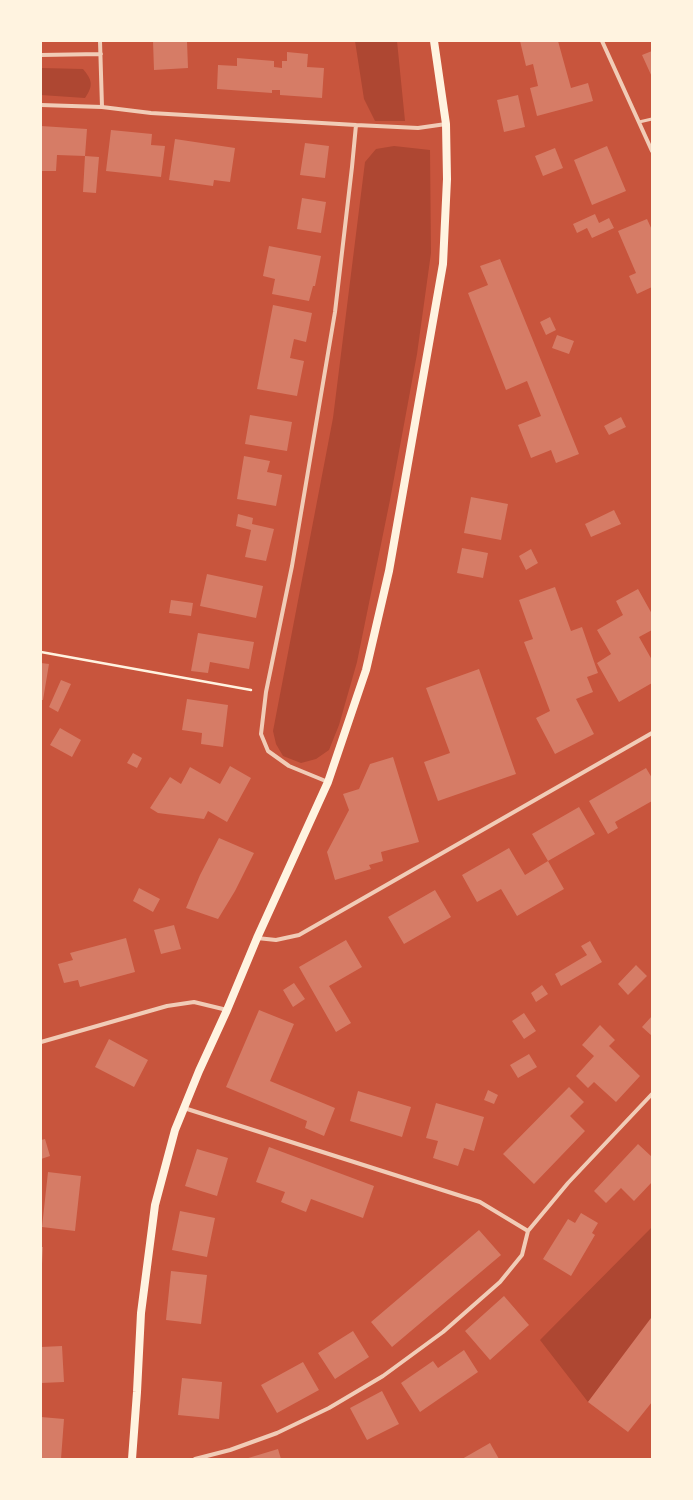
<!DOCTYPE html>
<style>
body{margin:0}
#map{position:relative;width:693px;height:1500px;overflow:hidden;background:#c8553d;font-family:"Nunito Sans",sans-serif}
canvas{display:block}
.frame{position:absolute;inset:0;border:42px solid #fff3e0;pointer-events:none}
</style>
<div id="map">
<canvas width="693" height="1500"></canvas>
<div class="frame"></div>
</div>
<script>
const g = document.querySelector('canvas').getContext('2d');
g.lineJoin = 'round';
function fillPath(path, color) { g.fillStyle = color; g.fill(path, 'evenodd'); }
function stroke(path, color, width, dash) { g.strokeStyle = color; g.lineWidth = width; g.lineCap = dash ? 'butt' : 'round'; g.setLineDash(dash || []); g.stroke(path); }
const green = new Path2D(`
 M355 41H397L405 121H375L364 99Z
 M41 68 83 69C92 80 94 85 85 98L41 95Z
 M394 146 430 150 431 253 417 354 390 500 357 662 339 725 329 750 316 759 301 763 283 756 276 744 273 731 333 418 365 162 376 149Z
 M652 1227V1318L588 1402 540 1340Z`);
const building = new Path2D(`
 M153 41H187L188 68 154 70Z
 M520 41H558L571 88 588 83 593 101 537 116 530 88 538 86 533 64 526 66Z
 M652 51V77L642 55Z
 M287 52 308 54 307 67 324 68 322 98 280 95V90H272V93L217 89 218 65 237 66V58L274 61V67L282 68V61H287Z
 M518 95 525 127 504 132 497 100Z
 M41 126 87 129 85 156 57 155 56 171H41Z
 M111 130 152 134 151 145 165 146 161 177 106 171Z
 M175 139 235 148 230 182 214 180 213 186 169 180Z
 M305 143 329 146 325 178 300 175Z
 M607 146 626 191 592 205 574 160Z
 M555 148 563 168 543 176 535 156Z
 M85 156 99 157 96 193 83 192Z
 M302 198 326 202 321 233 297 229Z
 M595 214 599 223 609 218 614 228 592 238 587 228 577 233 573 224Z
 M647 219 652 230V287L637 294 629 276 636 273 618 231Z
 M269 246 321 256 315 286H313L309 301 272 294 275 279 263 276Z
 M500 259 579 454 556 463 551 450 531 458 518 425 541 416 527 381 506 390 468 293 488 285 480 266Z
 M273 305 312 313 306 342 294 339 290 358 304 361 297 396 257 389Z
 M550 317 556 330 546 335 540 322Z
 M557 335 574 341 569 354 552 348Z
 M250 415 292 422 287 451 245 444Z
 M621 417 626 427 609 435 604 426Z
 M244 456 270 461 267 472 282 475 276 506 237 499Z
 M471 497 508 504 501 540 464 533Z
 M614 510 621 524 591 537 585 524Z
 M238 514 253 518 252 524 274 529 266 561 245 557 251 530 236 526Z
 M462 548 488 553 483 578 457 573Z
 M531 549 538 563 526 570 519 556Z
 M207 574 263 586 256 618 200 606Z
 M555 587 571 631 582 627 598 673 587 677 593 692 576 699 594 734 555 754 536 718 550 711 524 642 533 639 519 600Z
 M638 589 652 614V630L639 637 652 660V683L619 702 597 663 611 654 597 630 623 615 616 601Z
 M171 600 193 603 191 616 169 613Z
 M198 633 254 642 249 669 210 662 208 673 191 671Z
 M41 663 49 664 43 700H41Z
 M479 669 516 774 438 801 424 762 450 753 426 688Z
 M61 680 71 684 58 712 49 707Z
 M187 699 228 705 223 747 201 744 202 733 182 730Z
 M60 728 81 740 72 757 50 745Z
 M133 753 142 758 137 768 127 763Z
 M393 757 419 842 381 852 383 861 369 865 371 869 335 880 327 852 349 810 343 794 359 789 370 764Z
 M230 766 251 778 227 822 208 811 204 819 158 813 150 808 170 777 181 784 190 767 220 784Z
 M646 768 652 778V801L615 822 618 828 608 834 589 801Z
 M579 807 595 834 548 861 564 889 517 916 501 889 477 902 462 875 509 848 525 875 548 861 532 834Z
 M219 838 254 853 235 891 218 919 186 908 200 875Z
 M139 888 160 899 153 912 133 901Z
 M435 890 451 917 404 944 388 917Z
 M174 925 181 949 161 954 154 930Z
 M126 938 135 972 80 987 78 980 64 983 58 964 73 960 70 953Z
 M346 940 362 967 329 986 351 1023 336 1032 299 967Z
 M590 941 602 962 561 986 555 974 587 955 581 946Z
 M636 965 647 976 628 995 618 984Z
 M294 983 305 999 293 1007 283 990Z
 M542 985 548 994 536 1002 531 993Z
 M259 1010 294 1024 270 1081 335 1108 324 1136 305 1128 307 1121 226 1087Z
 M524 1013 536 1031 524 1039 512 1021Z
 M652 1016V1036L642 1027Z
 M600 1025 615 1040 609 1046 640 1076 616 1102 594 1082 588 1088 576 1076 594 1056 582 1045Z
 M109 1039 148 1060 134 1087 95 1067Z
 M529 1054 537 1067 518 1078 510 1065Z
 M569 1087 584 1102 570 1116 585 1131 534 1184 503 1154Z
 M488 1090 498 1095 494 1104 484 1100Z
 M358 1091 411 1107 402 1137 350 1121Z
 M436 1103 484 1117 474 1151 464 1148 458 1166 433 1158 438 1141 426 1138Z
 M45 1139 50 1156 41 1159V1140Z
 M638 1144 652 1157V1182L634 1201 621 1188 606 1203 594 1191Z
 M269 1147 374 1186 363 1218 311 1199 306 1212 281 1202 285 1192 256 1182Z
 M197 1149 228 1158 217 1196 185 1186Z
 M48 1172 81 1176 75 1231 42 1227Z
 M180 1211 215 1218 207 1257 172 1250Z
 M581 1213 598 1223 592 1233 595 1235 571 1276 543 1259 568 1219 575 1223Z
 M479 1230 501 1255 392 1347 371 1322Z
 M41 1247H43L42 1264H41Z
 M171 1271 207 1275 201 1324 166 1320Z
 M504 1296 529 1325 490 1360 465 1331Z
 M651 1318 652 1402 628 1432 588 1402Z
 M353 1331 369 1357 335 1379 318 1353Z
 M62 1346 64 1382 41 1383V1347Z
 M464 1350 478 1372 420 1412 401 1383 433 1361 438 1368Z
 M303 1362 319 1390 277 1413 261 1385Z
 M182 1378 222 1382 219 1419 178 1415Z
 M382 1391 399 1424 367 1440 350 1408Z
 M41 1417 64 1419 61 1459H41Z
 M490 1443 499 1459H462Z
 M278 1449 281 1459H245Z`);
const path = new Path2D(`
 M41 652 251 690`);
const service = new Path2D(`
 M639 122 652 119`);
const minor = new Path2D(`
 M100 41 102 107
 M602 41 652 151
 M41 55 101 54
 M41 105 102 107 151 113 356 125 418 128 446 124
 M328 782 289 766 268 751 261 734 266 692 292 566 335 312 352 167 356 125
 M257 938 276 940 299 935 652 733
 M41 1042 167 1006 194 1002 227 1010
 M184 1108 480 1202 528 1231
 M195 1459 230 1450 277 1433 329 1408 383 1376 443 1332 500 1282 522 1255 528 1231 568 1183 652 1094`);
const secondary = new Path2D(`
 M132 1459 137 1392 141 1313 155 1205 175 1130 199 1071 227 1010 257 938 328 782 366 670 389 571 443 264 447 179 446 124 434 41`);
fillPath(green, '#ae4732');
fillPath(building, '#d67c66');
stroke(path, '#fff3e0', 2.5);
stroke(service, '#f1ccb7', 3);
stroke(minor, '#f1ccb7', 4);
stroke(secondary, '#fff3e0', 8);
</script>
